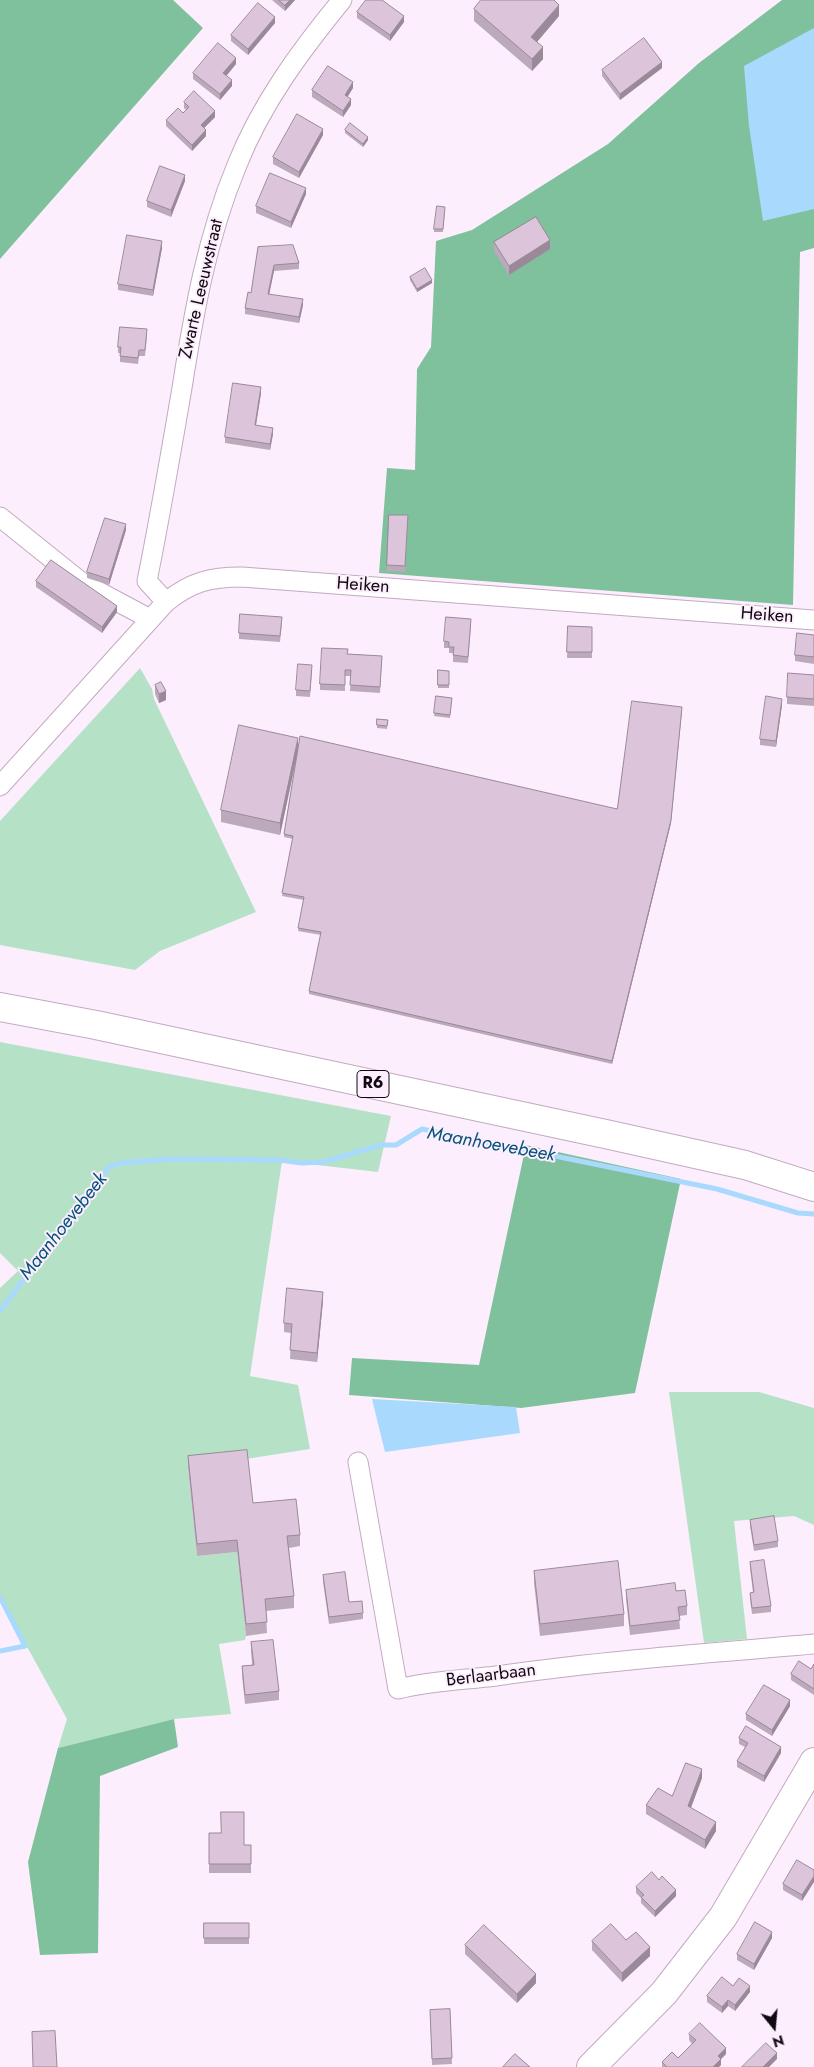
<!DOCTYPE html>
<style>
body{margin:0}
#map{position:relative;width:814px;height:2067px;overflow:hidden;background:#fdeefd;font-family:Jost,sans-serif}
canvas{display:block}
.north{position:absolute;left:749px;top:2002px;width:50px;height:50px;-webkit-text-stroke:4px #fdeefd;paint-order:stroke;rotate:163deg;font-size:14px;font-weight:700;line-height:20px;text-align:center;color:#110911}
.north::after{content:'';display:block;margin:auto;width:18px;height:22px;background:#110911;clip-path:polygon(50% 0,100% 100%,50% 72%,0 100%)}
</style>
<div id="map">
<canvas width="814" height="2067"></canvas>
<div class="north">N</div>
</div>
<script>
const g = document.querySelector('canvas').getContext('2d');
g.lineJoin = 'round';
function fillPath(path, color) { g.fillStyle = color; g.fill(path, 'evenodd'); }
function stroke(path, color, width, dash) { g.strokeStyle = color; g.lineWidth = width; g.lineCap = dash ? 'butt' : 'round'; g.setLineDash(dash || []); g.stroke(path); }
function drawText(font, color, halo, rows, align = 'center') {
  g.font = font + ' Jost,sans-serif'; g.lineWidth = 4; g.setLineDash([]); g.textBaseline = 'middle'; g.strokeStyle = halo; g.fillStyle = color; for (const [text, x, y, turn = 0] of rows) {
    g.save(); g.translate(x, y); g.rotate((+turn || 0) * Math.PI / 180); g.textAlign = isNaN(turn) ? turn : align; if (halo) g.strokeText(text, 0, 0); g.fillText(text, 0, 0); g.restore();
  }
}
const green = new Path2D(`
 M140 668 152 689 154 699 256 912 160 951 135 970 0 945V821Z
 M0 1042 391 1116 378 1172 282 1161 250 1376 298 1385 310 1449 188 1468 197 1556 237 1552 246 1636 245 1640 219 1644 231 1714 174 1719 58 1748 67 1719 0 1598V1288L18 1271 0 1253Z
 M669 1392H759L814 1408V1525L794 1516 734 1521 747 1639 704 1643Z`);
const forest = new Path2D(`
 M0 0H173L203 28 0 259Z
 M782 0H814V248L800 252 793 605 379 573 387 468 415 470 417 369 431 347 436 241 472 230 608 144 699 63Z
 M526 1145 681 1179 635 1393 521 1408 349 1395 352 1358 479 1365Z
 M174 1719 178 1747 100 1776 98 1953 40 1955 28 1862 58 1748Z`);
const water = new Path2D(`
 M814 28V209L763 221 749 126 744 66Z
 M372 1399 516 1407 520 1433 385 1452Z`);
const stream = new Path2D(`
 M0 1311 107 1169 111 1166 120 1163 169 1159 279 1160 302 1163 323 1162 381 1145H396L422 1129 717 1189 798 1213 814 1214
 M0 1597 25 1646 0 1651`);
const street = new Path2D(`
 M0 517 81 582 150 619
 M166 602 147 581C160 517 171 452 182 388 194 311 207 237 237 165 261 104 301 50 342 0
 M0 786 166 602C191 582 210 577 242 577L814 620
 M358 1462 398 1689C430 1681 463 1680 496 1676 602 1661 708 1653 814 1644`);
const secondary = new Path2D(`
 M591 2067 664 1993 723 1917 814 1762`);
const primary = new Path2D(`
 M0 1007 96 1025 610 1135 745 1165 814 1187`);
const wall = new Path2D(`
 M272 0H295L285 11Z
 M474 9 559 16 537 42 543 59 532 71 474 21Z
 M357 12 404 22 390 41 357 18Z
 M275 23 248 55 231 41V35Z
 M236 64 226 76 232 86 220 100 193 79V73Z
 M662 68 620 100 602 76V70Z
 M353 88 347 97 351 105 343 117 312 97V90Z
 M184 102 215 117 204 128 206 136 192 151 166 126V120L183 113 186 110 184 108Z
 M345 130 368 140 363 147 345 133Z
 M323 135 299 178 273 164V157Z
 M185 181 171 217 147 207V201Z
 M306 194 291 228 256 213V206Z
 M445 210 443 232H434V229Z
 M494 242 550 249 509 275 494 251Z
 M258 247 299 263V269L274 271 269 294 303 305 299 323 245 314V308L251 293Z
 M162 248 153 296 118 290V284Z
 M410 277 432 283 417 292 410 280Z
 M147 336 145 356H139L138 364 120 362V353H118V347Z
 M261 393 256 425 273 434 270 450 225 443V437Z
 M408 515 405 572 387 571V565Z
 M126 530 109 585 87 578V572Z
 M36 581 117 612 102 633 36 587Z
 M282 623 280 642 239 639V633Z
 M471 625 468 663 453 662V653H449V648H444V641Z
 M568 626 592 627V658H567Z
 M814 635V664L795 661V655Z
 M348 654 382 656 380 693 350 691 351 676H345V691L320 690V684Z
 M438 670 449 671V688H438Z
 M312 671 310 697 296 696V690Z
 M814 675V706L787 704V697Z
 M155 685 166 700 159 703 155 694Z
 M436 696 452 698 450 718 434 716Z
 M782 705 776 747 760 745V739Z
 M377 719 388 720 387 729 377 728Z
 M298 748 671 823 612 1064 309 994V991L321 935 298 931 304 900 282 896 293 839 284 837V834L297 757 280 835 221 822V810Z
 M323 1301 317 1362 290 1359 291 1333 284 1332V1323Z
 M188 1456 253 1503 300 1535V1546L289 1548 294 1596V1608L266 1611 267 1633 246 1636 237 1552 197 1556 188 1468Z
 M750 1520 778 1541V1547L754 1551 750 1526Z
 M750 1562 771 1606V1612L752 1614 750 1599V1593L753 1592 750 1568Z
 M534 1571 624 1614V1626L540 1636 534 1583Z
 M323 1575 349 1602 363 1613V1619L329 1624 323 1582Z
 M626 1590 676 1591 687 1606V1615L679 1616 680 1629 630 1635 626 1599Z
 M251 1642 279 1691V1700L245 1704 242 1675V1666L252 1665 251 1651Z
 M814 1664V1695L791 1680V1674L811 1669Z
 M790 1706 772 1736 746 1720V1714Z
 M739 1738 781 1753 764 1782 737 1767V1761L745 1747 739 1744Z
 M702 1778 691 1808 716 1831 705 1849 646 1814V1805L672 1796Z
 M209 1833 244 1845H251V1873H209Z
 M814 1870 802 1901 783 1890V1884Z
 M636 1887 676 1896 655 1917 641 1903V1898L636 1893Z
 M204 1923H249V1944H204Z
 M772 1938 754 1970 737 1960V1954Z
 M626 1940 650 1956 622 1982 592 1950V1941Z
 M465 1945 536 1983 517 2003 465 1954Z
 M733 1986 750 1992 735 2011 728 2006 722 2013 707 2002V1996Z
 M450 2009 452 2064 432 2065 430 2010Z
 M689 2034 726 2054 721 2059V2065L719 2067H662V2062L678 2058 692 2044 689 2040Z`);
const shadedWall = new Path2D(`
 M290 0H295L285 11V5Z
 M559 5V16L531 49V37Z
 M404 16V22L390 41V35Z
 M275 17V23L248 55V49Z
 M543 47V59L532 71V59Z
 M236 58V64L223 80V73Z
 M662 62V68L620 100V94Z
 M232 80V86L220 100V94Z
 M353 82V88L345 101V95Z
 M351 99V105L343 117V111Z
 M215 111V117L201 131V125Z
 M323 129V135L299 178V172Z
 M206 130V136L192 151V145Z
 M368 137V140L363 147V144Z
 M185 175V181L171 217V210Z
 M306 188V194L291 228V222Z
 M550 240V249L509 275V266Z
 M162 241V248L153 296V290Z
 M274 265V271L268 300V294Z
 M432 280V283L417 292V289Z
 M303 299V305L299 323V317Z
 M261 387V393L255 431V425Z
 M273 428V434L270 450V444Z
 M126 524V530L109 585V579Z
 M117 606V612L102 633V627Z
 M166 691V700L159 703V694Z
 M782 699V705L776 747V741Z
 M682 710 671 823 612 1064V1061Z
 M298 738V750L280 835V823Z
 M323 1292V1301L317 1362V1353Z
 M790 1700V1706L772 1736V1730Z
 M781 1747V1753L764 1782V1776Z
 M702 1769V1778L688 1815V1806Z
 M716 1822V1831L705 1849V1840Z
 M814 1876V1882L802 1901V1895Z
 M676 1890V1896L655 1917V1911Z
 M772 1932V1938L754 1970V1964Z
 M650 1947V1956L622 1982V1973Z
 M536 1974V1983L517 2003V1994Z
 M750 1986V1992L735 2011V2005Z
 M728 2000V2006L722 2013V2007Z
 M726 2048V2054L718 2062V2056Z
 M777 2053V2059L769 2067H763Z
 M721 2059V2065L719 2067H713Z`);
const building = new Path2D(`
 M279 0H290L285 5Z
 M366 0H382L404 16 390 35 357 12Z
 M481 0H554L559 5 531 37 543 47 532 59 474 9Z
 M258 3 275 17 248 49 231 35Z
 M644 38 662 62 620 94 602 70Z
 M218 43 236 58 223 73 232 80 220 94 193 73Z
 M328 66 353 82 345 95 351 99 343 111 312 90Z
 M194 91 215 111 201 125 206 130 192 145 166 120 178 108 183 113 189 107 184 102Z
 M297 114 323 129 299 172 273 157Z
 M350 123 368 137 363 144 345 130Z
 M160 166 185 175 171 210 147 201Z
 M270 173 306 188 291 222 256 206Z
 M437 206 445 207 443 229H434Z
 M536 217 550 240 509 266 494 242Z
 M127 235 162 241 153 290 118 284Z
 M293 245 299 263 274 265 268 294 303 299 299 317 245 308 248 292 251 293 258 247Z
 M425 268 432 280 417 289 410 277Z
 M120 327 147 329 145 350H139L138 358 120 356 121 347H118Z
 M233 383 261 387 255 425 273 428 270 444 225 437Z
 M389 515H408L405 566 387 565Z
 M105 518 126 524 109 579 87 572Z
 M51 560 117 606 102 627 36 581Z
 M240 614 282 617 280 636 239 633Z
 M446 617 471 619 468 657 453 655 454 647H449V642L444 641Z
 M568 626 592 627V652H567Z
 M797 633 814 635V657L795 655Z
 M322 648 348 649 347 654 382 656 380 687 350 685 351 670H345V685L320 684Z
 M298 664 312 665 310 691 296 690Z
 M438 670 449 671V685H438Z
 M788 673 814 675V699L787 697Z
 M161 682 166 691 159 694 155 685Z
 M436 696 452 698 450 715 434 713Z
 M766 696 782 699 776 741 760 739Z
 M632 701 682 707 671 820 612 1061 309 991 321 932 298 928 304 897 282 893 293 836 284 834 300 736 617 809Z
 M377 719 388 720 387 726 377 725Z
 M239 725 298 738 280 823 221 810Z
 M287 1288 323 1292 317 1353 290 1350 292 1324 284 1323Z
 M247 1450 253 1503 296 1499 300 1535 287 1536 294 1596 265 1599 267 1622 246 1624 237 1540 197 1544 188 1456Z
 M774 1516 778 1541 754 1545 750 1520Z
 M764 1560 771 1606 752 1608 750 1593 754 1592 750 1562Z
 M618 1561 624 1614 540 1624 534 1571Z
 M345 1572 349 1602 362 1601 363 1613 329 1617 323 1575Z
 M675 1583 676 1591 685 1590 687 1606 678 1607 680 1620 630 1626 626 1590Z
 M273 1640 279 1691 245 1695 242 1666 254 1665 251 1642Z
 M799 1661 811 1669 814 1664V1689L791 1674Z
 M764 1685 790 1700 772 1730 746 1714Z
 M746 1726 781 1747 764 1776 737 1761 748 1743 739 1738Z
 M686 1763 702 1769 688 1806 716 1822 705 1840 646 1805 658 1788 672 1796Z
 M221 1812H244V1845H251V1864H209V1833H221Z
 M797 1860 814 1870V1876L802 1895 783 1884Z
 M652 1872 659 1880 662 1876 676 1890 655 1911 641 1897 644 1895 636 1887Z
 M755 1922 772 1932 754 1964 737 1954Z
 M204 1923H249V1938H204Z
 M611 1924 626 1940 636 1932 650 1947 622 1973 592 1941Z
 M484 1925 536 1974 517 1994 465 1945Z
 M722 1977 733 1986 739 1978 750 1986 735 2005 728 2000 722 2007 707 1996Z
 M450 2009 452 2058 432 2059 430 2010Z
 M700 2023 726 2048 718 2056 721 2059 713 2067H667L662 2062 672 2052 678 2058 696 2040 689 2034Z
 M55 2031 57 2067H33L32 2032Z
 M766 2043 777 2053 763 2067H742Z
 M515 2054 530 2067H503Z`);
const shields = [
 [373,1084,32]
];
const shieldNames = [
 ["R6",373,1084]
];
const streetNames = [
 ["Zwarte Leeuwstraat",202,289,-77],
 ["Heiken",363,586,4],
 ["Heiken",767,616,4],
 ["Berlaarbaan",491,1676,-7]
];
const waterNames = [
 ["Maanhoevebeek",491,1145,10],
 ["Maanhoevebeek",64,1227,-52]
];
fillPath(green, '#b5e2c7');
fillPath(forest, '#7fc19c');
fillPath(water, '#a9d9fc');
stroke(stream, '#a9d9fc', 5);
stroke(street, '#c2aac1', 21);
stroke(secondary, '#c2aac1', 30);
stroke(primary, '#c2aac1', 30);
stroke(street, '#fff', 19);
stroke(secondary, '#fff', 28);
stroke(primary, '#fff', 28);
fillPath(wall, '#bda9bc');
fillPath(shadedWall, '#9a8999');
fillPath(building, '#dcc4db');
stroke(building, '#9a8999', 1);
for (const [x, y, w] of shields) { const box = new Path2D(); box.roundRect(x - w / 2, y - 13.5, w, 27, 4); g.fillStyle = '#fdeefd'; g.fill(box); stroke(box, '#110911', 1); }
drawText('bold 16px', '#110911', null, shieldNames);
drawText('18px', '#110911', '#fdeefd', streetNames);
drawText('italic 19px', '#05537a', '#fdeefd', waterNames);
</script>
